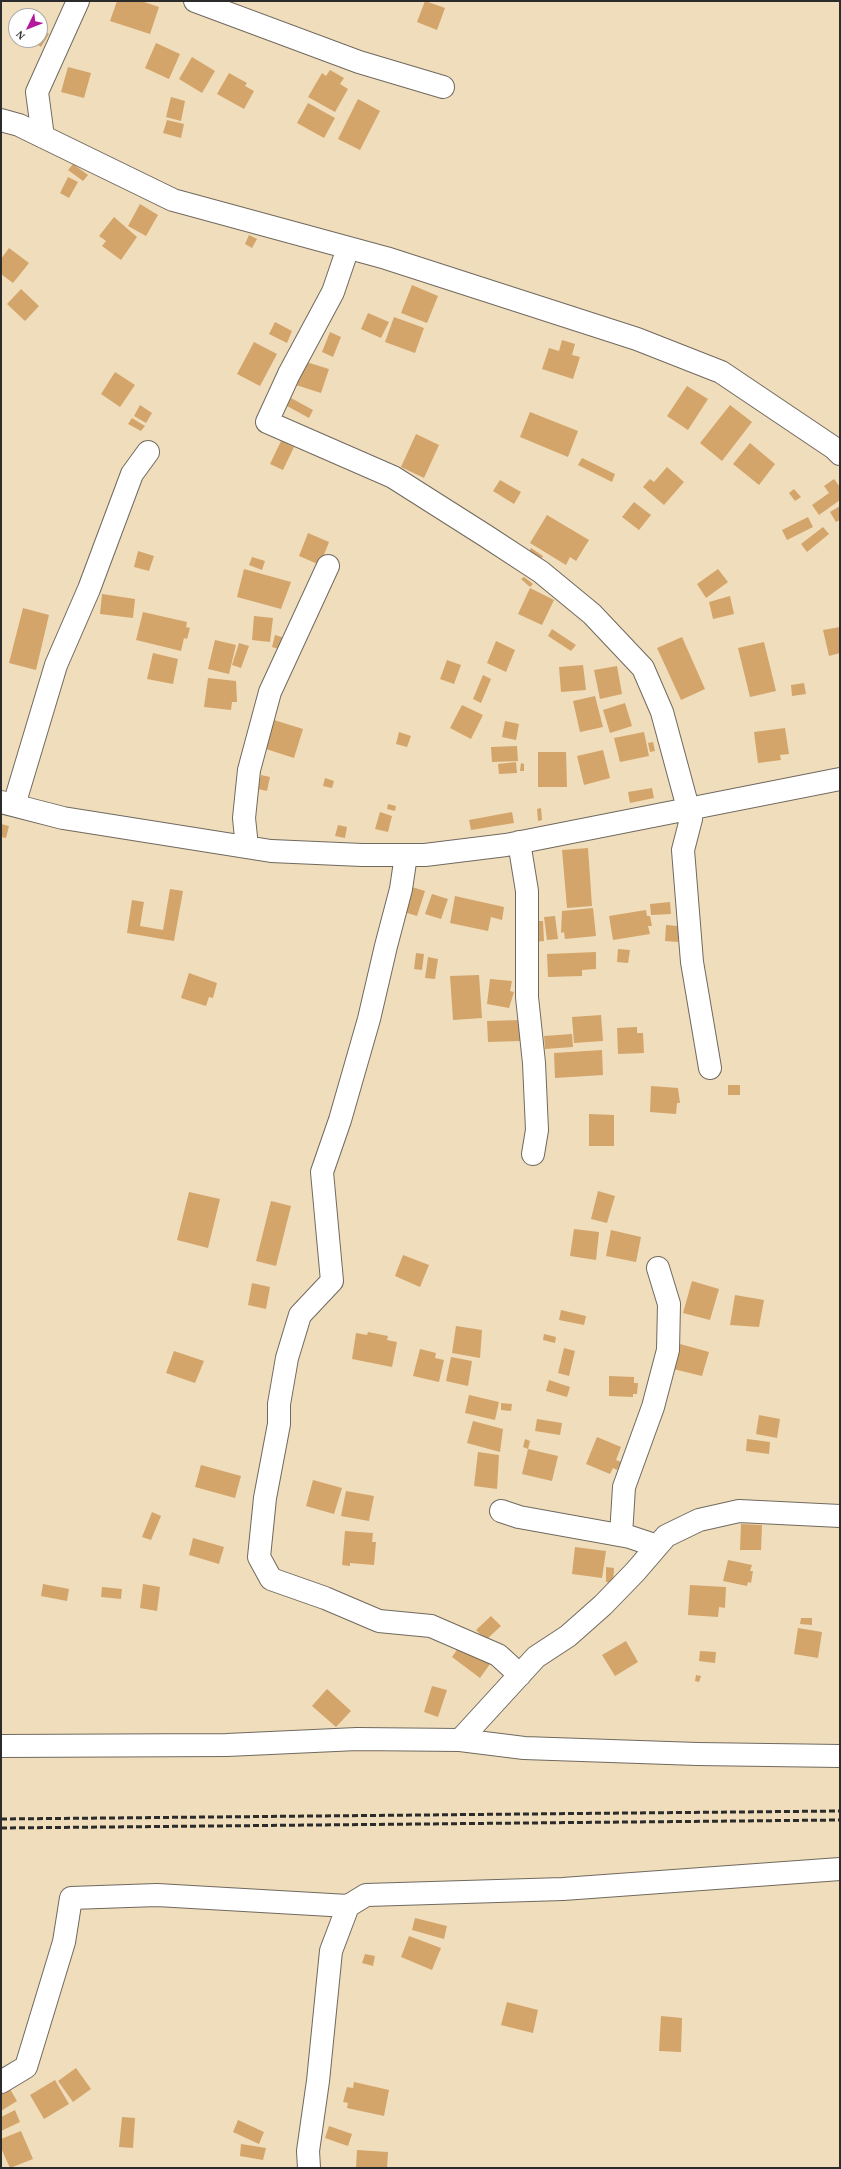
<!DOCTYPE html>
<style>
body{margin:0}
#map{position:relative;width:841px;height:2169px;overflow:hidden;background:#f0ddbc;font-family:"Gentium Book Plus",serif}
canvas{display:block}
.frame{position:absolute;inset:0;border:2px solid #2b2b2b;pointer-events:none}
.north{position:absolute;left:8px;top:8px;width:40px;height:40px;box-sizing:border-box;background:#fff;border:1px solid #aaa;border-radius:50%;rotate:227deg;font-size:11px;font-weight:700;line-height:16px;text-align:center;color:#2b2b2b}
.north::after{content:'';display:block;margin:auto;width:14px;height:18px;background:#b5179e;clip-path:polygon(50% 0,100% 100%,50% 72%,0 100%)}
</style>
<div id="map">
<canvas width="841" height="2169"></canvas>
<div class="frame"></div>
<div class="north">N</div>
</div>
<script>
const g = document.querySelector('canvas').getContext('2d');
g.lineJoin = 'round';
function fillPath(path, color) { g.fillStyle = color; g.fill(path, 'evenodd'); }
function stroke(path, color, width, dash) { g.strokeStyle = color; g.lineWidth = width; g.lineCap = dash ? 'butt' : 'round'; g.setLineDash(dash || []); g.stroke(path); }
const building = new Path2D(`
 M117 1H141L159 7 150 34 110 21Z
 M425 1 445 8 437 30 417 22Z
 M15 16 16 17V32L8 27Z
 M40 28 49 34 41 47 30 40H40Z
 M156 43 180 54 169 79 145 68Z
 M192 57 215 71 202 93 179 79Z
 M68 67 91 73 84 98 61 92Z
 M330 70 344 78 340 84 348 89 335 112 308 97 322 73 326 76Z
 M229 73 247 83 245 86 254 91 244 109 217 94Z
 M171 97 185 101 181 121 166 117Z
 M358 99 380 111 360 150 338 139Z
 M308 103 335 118 324 138 297 123Z
 M167 120 184 124 181 138 163 133Z
 M73 164 88 175 83 181 68 170Z
 M68 177 78 182 69 198 60 193Z
 M140 204 158 215 146 236 128 226Z
 M114 217 137 237 121 260 102 246 106 241 99 236Z
 M249 235 257 239 252 248 245 244Z
 M9 248 29 263 13 283 1 274V259Z
 M412 285 438 296 427 323 401 313Z
 M21 289 39 306 25 321 7 304Z
 M368 313 389 322 381 338 361 329Z
 M394 317 424 328 415 353 385 342Z
 M275 322 292 331 287 343 269 334Z
 M330 332 341 337 333 357 322 352Z
 M562 340 575 344 572 355 580 357 573 379 542 369 549 348 559 351Z
 M254 342 277 354 260 386 237 374Z
 M303 361 329 369 321 393 296 385Z
 M115 372 135 385 120 407 101 394Z
 M687 386 708 399 688 430 667 416Z
 M291 398 313 410 309 418 287 406Z
 M140 405 152 413 146 423 134 416Z
 M730 405 752 422 722 461 700 443Z
 M530 412 578 431 568 457 520 437Z
 M132 418 145 426 141 431 128 424Z
 M416 434 439 445 424 478 401 467Z
 M281 441 294 447 283 470 270 464Z
 M750 443 775 464 759 485 733 464Z
 M582 458 615 474 612 482 578 465Z
 M667 467 684 482 664 505 643 487 650 479 654 482Z
 M834 479 840 487V500L819 515 812 505 829 493 824 486Z
 M500 480 521 492 514 504 493 491Z
 M794 489 801 497 795 501 789 493Z
 M634 502 651 515 639 530 622 517Z
 M840 506V520L836 522 830 512Z
 M547 515 589 540 576 561 570 557 566 565 530 543Z
 M808 517 813 527 787 540 782 530Z
 M823 527 829 534 807 552 801 544Z
 M308 533 329 542 320 565 299 556Z
 M531 548 543 556 537 566 525 558Z
 M138 551 154 556 149 571 134 567Z
 M252 557 265 561 262 570 249 565Z
 M244 569 291 582 281 609 237 597Z
 M718 569 728 582 706 598 697 584Z
 M524 577 533 584 530 587 521 579Z
 M530 588 554 600 542 625 518 614Z
 M102 594 135 599 133 618 100 614Z
 M730 596 734 614 713 619 709 602Z
 M23 608 49 615 36 670 9 663Z
 M143 612 187 622 186 627 190 628 187 639 184 638 181 651 136 640Z
 M254 616 273 618 270 642 252 640Z
 M840 627V653L829 656 823 630Z
 M552 629 576 645 571 651 548 636Z
 M275 635 285 638 282 650 272 647Z
 M682 637 705 689 681 700 657 648Z
 M215 640 236 645 229 674 208 669Z
 M496 641 515 650 506 672 487 663Z
 M764 642 776 691 750 697 738 648Z
 M239 643 249 646 241 668 232 665Z
 M153 653 178 659 173 684 147 679Z
 M447 660 461 665 454 684 440 679Z
 M583 665 586 690 561 692 559 667Z
 M617 666 622 694 600 699 594 670Z
 M483 675 491 679 481 703 473 699Z
 M208 678 236 681 237 702H232L231 710 204 707Z
 M804 683 806 694 792 696 791 685Z
 M595 696 603 727 580 732 573 701Z
 M625 703 632 726 610 733 603 710Z
 M462 705 483 715 471 739 450 728Z
 M274 720 303 729 294 758 266 749Z
 M505 721 519 724 516 740 502 737Z
 M785 728 789 754 780 755 781 760 758 763 754 732Z
 M399 732 411 736 407 747 396 744Z
 M644 732 649 756 620 762 614 738Z
 M653 742 655 751 650 752 648 743Z
 M517 746 518 761 492 762 491 747Z
 M603 750 610 778 584 785 577 756Z
 M538 752H566L567 787H538Z
 M516 762 517 773 499 774 498 764Z
 M521 763 524 764V771H520Z
 M261 775 270 777 267 791 258 789Z
 M325 778 334 781 332 788 323 786Z
 M652 788 654 798 630 803 628 792Z
 M388 804 396 806 395 811 387 809Z
 M541 808 542 820 538 821 537 809Z
 M380 812 392 816 388 832 375 829Z
 M512 812 514 823 471 830 469 820Z
 M1 824 9 826 6 838 1 837Z
 M338 825 347 827 345 838 335 836Z
 M588 848 592 906 567 908 562 850Z
 M412 887 425 891 417 916 404 912Z
 M170 889 183 891 174 941 127 933 132 900 144 902 140 926 163 930Z
 M432 894 448 899 441 919 425 914Z
 M455 896 504 907 502 920 491 917 488 931 450 923Z
 M670 902 671 914 651 915 650 904Z
 M593 908 596 936 565 939 564 932 561 933 562 911Z
 M646 910 647 916H650L652 926H648L650 934 613 940 609 916Z
 M555 916 558 939 547 940 544 917Z
 M531 921H543L544 941 533 942Z
 M666 925 678 926V942L665 941Z
 M618 949 630 950 628 963 617 962Z
 M596 952V969L582 970V976L548 977 547 954Z
 M416 953 424 954 422 970 414 969Z
 M428 957 438 959 435 979 425 978Z
 M189 973 217 983 213 998 209 997 206 1006 181 998Z
 M479 975 482 1018 453 1020 450 976Z
 M490 979 512 981 510 991 514 992 509 1008 487 1004Z
 M601 1015 603 1041 574 1043 572 1017Z
 M520 1020V1041L488 1042 487 1021Z
 M637 1027V1033H643L644 1053 618 1054 617 1028Z
 M572 1034 573 1047 545 1049 544 1036Z
 M602 1050 603 1075 555 1078 554 1053Z
 M728 1085H740V1095H728Z
 M651 1086 678 1088 680 1103H677L676 1114 650 1112Z
 M589 1114 614 1115V1146H589Z
 M598 1191 615 1196 607 1223 591 1219Z
 M189 1192 220 1199 208 1248 177 1240Z
 M271 1201 291 1206 276 1266 256 1261Z
 M574 1229 599 1232 596 1260 570 1256Z
 M611 1230 641 1237 636 1262 606 1256Z
 M403 1255 429 1265 420 1287 395 1276Z
 M692 1281 719 1289 710 1320 683 1313Z
 M252 1283 270 1287 266 1309 248 1305Z
 M735 1295 764 1300 759 1327 730 1325Z
 M561 1310 586 1316 584 1325 559 1320Z
 M456 1326 482 1330 480 1358 452 1353Z
 M368 1332 388 1336 387 1340 397 1342 392 1367 352 1359 356 1333 367 1335Z
 M544 1334 556 1337 555 1343 543 1340Z
 M680 1344 709 1352 702 1376 673 1369Z
 M564 1348 575 1351 569 1376 558 1373Z
 M420 1349 436 1353 435 1358 444 1360 439 1382 413 1376Z
 M174 1351 204 1361 195 1383 166 1373Z
 M451 1357 472 1361 468 1386 446 1381Z
 M609 1376 634 1377V1383H638L637 1394H633V1397L609 1396Z
 M549 1380 570 1387 567 1397 546 1391Z
 M469 1395 499 1402 495 1420 465 1413Z
 M501 1403 512 1404 511 1411 501 1410Z
 M759 1415 780 1419 777 1438 756 1434Z
 M537 1419 562 1423 560 1435 535 1431Z
 M473 1421 503 1429 500 1452 467 1443Z
 M597 1437 621 1447 616 1460 621 1462 617 1470 613 1468 610 1474 586 1464Z
 M525 1439 530 1441 528 1449 523 1447Z
 M747 1439 770 1442 769 1454 746 1451Z
 M528 1449 558 1456 552 1481 522 1474Z
 M478 1452 499 1455 497 1489 474 1486Z
 M201 1465 241 1476 235 1498 195 1487Z
 M313 1480 342 1488 334 1514 306 1506Z
 M346 1491 374 1496 369 1521 341 1516Z
 M152 1512 161 1516 151 1540 142 1537Z
 M741 1524 762 1525 761 1550H740Z
 M345 1531 373 1533 372 1542H376L374 1565 350 1563V1566L342 1565Z
 M193 1538 224 1547 219 1564 189 1555Z
 M575 1547 606 1551 602 1578 572 1574Z
 M728 1560 752 1565 750 1571H753L751 1583 748 1582 747 1586 723 1581Z
 M606 1567 614 1568 613 1583 606 1582Z
 M43 1584 69 1589 67 1601 41 1596Z
 M143 1584 160 1587 157 1611 140 1608Z
 M690 1585 726 1587 725 1608 719 1607 718 1617 688 1615Z
 M102 1587 122 1589 121 1599 101 1597Z
 M491 1616 501 1626 486 1640 476 1630Z
 M801 1618H812V1625L800 1624Z
 M798 1628 822 1632 818 1658 794 1654Z
 M626 1641 638 1662 615 1676 602 1655Z
 M461 1644 490 1664 480 1678 452 1657Z
 M700 1651 716 1652 715 1663 699 1661Z
 M696 1675 701 1676 699 1682 695 1681Z
 M432 1686 447 1690 438 1717 424 1712Z
 M327 1689 351 1711 336 1727 312 1706Z
 M415 1918 447 1926 444 1939 412 1930Z
 M409 1936 441 1948 432 1970 401 1957Z
 M365 1954 375 1956 373 1966 362 1963Z
 M507 2002 538 2010 533 2033 501 2025Z
 M661 2016 682 2018 681 2052 659 2051Z
 M76 2068 91 2089 73 2102 58 2081Z
 M55 2080 69 2104 44 2119 30 2095Z
 M354 2082 389 2090 384 2116 347 2108 348 2103 343 2102 347 2087 353 2088Z
 M10 2089 17 2101 1 2111V2094Z
 M15 2110 20 2122 1 2131V2117Z
 M122 2117 135 2118 133 2148 119 2147Z
 M238 2120 264 2132 259 2144 233 2132Z
 M329 2126 352 2134 348 2146 325 2138Z
 M21 2131 33 2159 10 2168 1 2148V2139Z
 M241 2144 266 2148 263 2160 240 2156Z
 M357 2150 388 2152 387 2168H356Z`);
const minor = new Path2D(`
 M195 1 359 62 443 87
 M1 120 19 125 173 200 386 258 637 339 721 372 834 448 840 454
 M43 137 37 92 78 1
 M348 248 333 292 289 374 267 422 393 477 486 536 541 572 592 614 643 668 662 712 691 819 683 850 692 962 710 1068
 M1 802 63 818 271 851 362 855H425L506 845 840 779
 M14 805 56 665 89 589 132 474 148 452
 M519 842 527 891V997L534 1063 537 1130 533 1154
 M247 847 244 818 249 770 270 692 328 566
 M406 855 401 889 386 946 369 1019 340 1120 322 1172 332 1281 300 1315 287 1358 279 1404V1424L265 1498 259 1557 271 1579 325 1598 379 1621 431 1626 498 1655 520 1675
 M501 1511 519 1517 630 1537 657 1546
 M621 1535 624 1487 653 1407 668 1350 669 1304 658 1268
 M460 1740 536 1657 568 1636 603 1605 635 1572 666 1536 699 1520 739 1511 840 1516
 M1 1746 227 1745 357 1739 460 1740 524 1748 697 1754 840 1756
 M1 2082 26 2067 64 1942 71 1898 157 1895 348 1906
 M309 2168 308 2151 318 2081 331 1951 348 1906 366 1895 563 1889 840 1869`);
const rail = new Path2D(`
 M1 1819 840 1811
 M1 1828 840 1820`);
fillPath(building, '#d3a56a');
stroke(minor, '#70695e', 24);
stroke(minor, '#fff', 22);
stroke(rail, '#2b2b2b', 3, [6, 3]);
</script>
